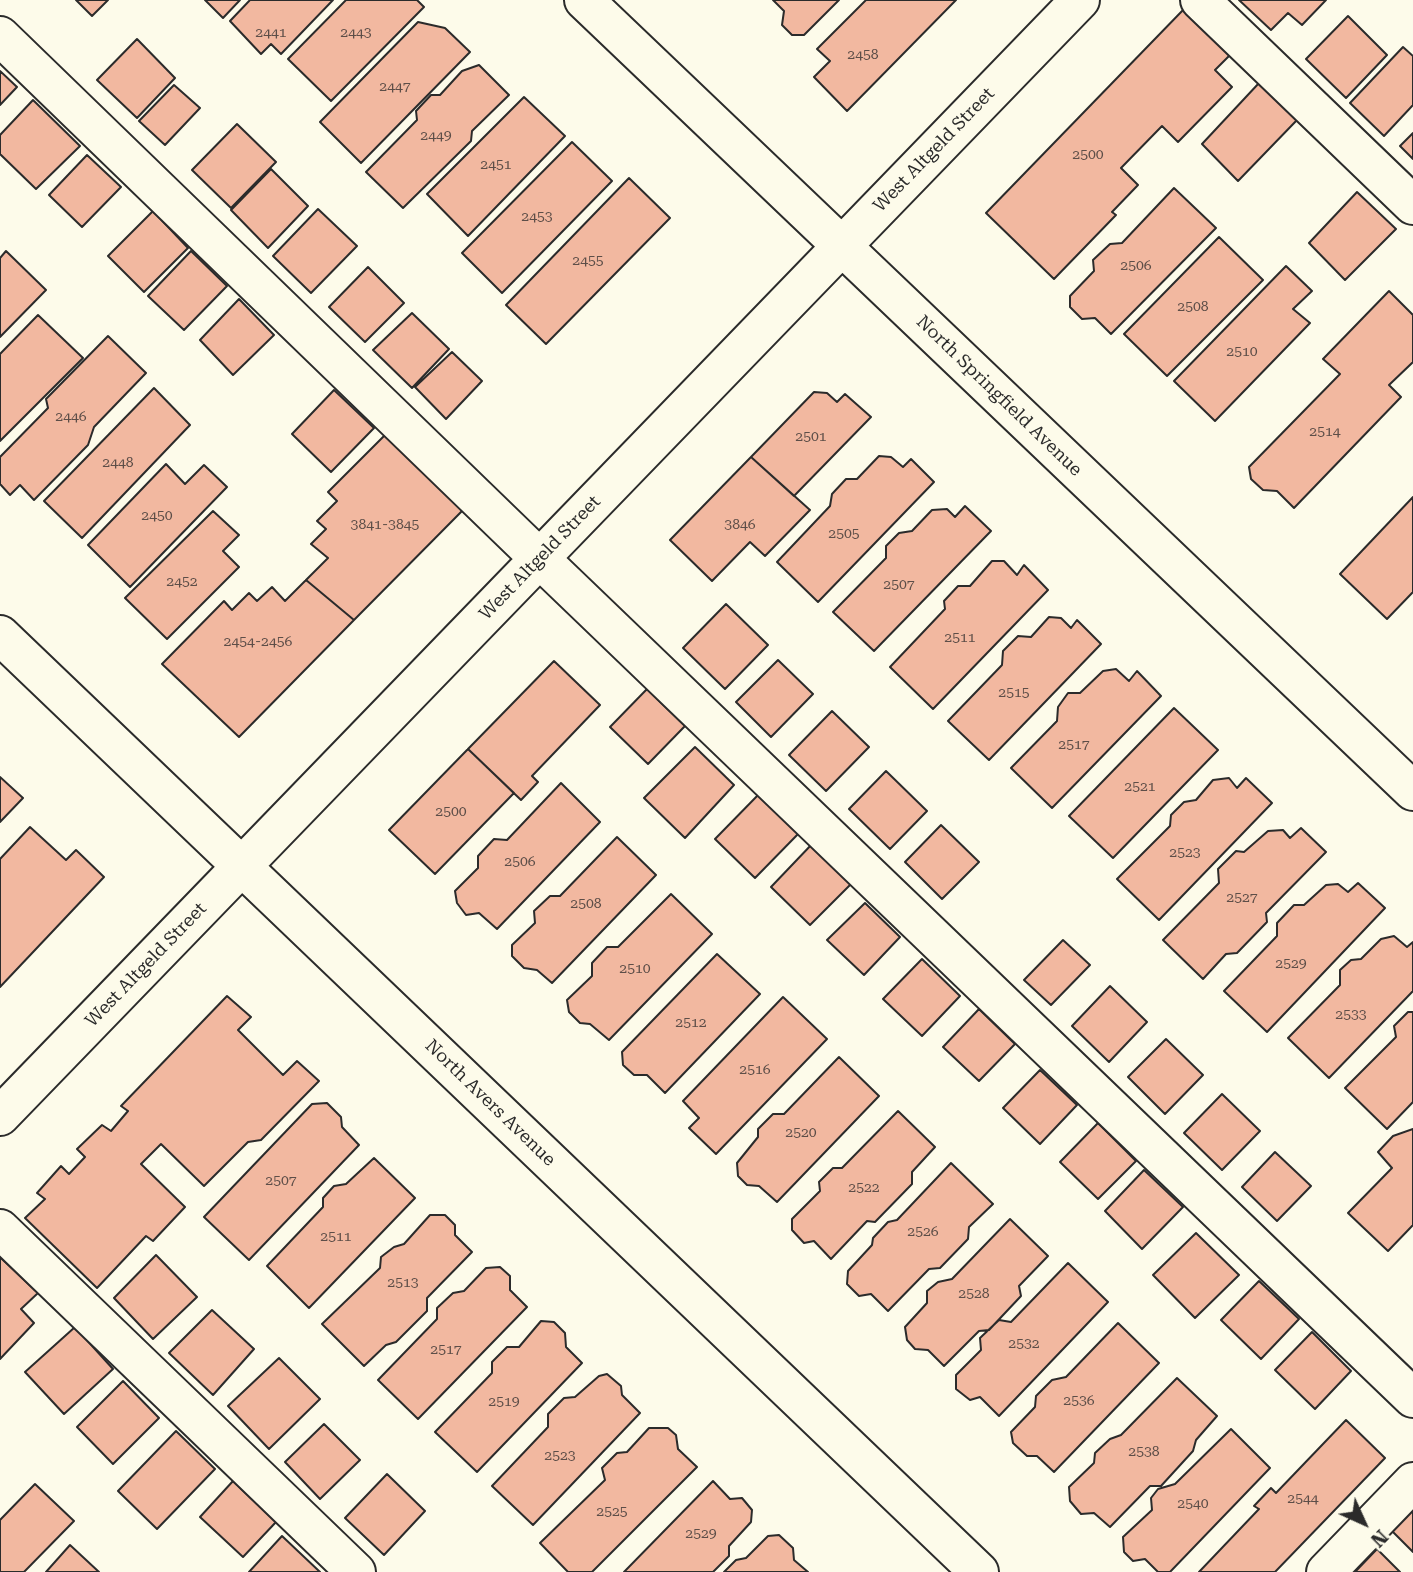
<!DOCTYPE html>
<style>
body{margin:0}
#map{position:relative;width:1413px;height:1572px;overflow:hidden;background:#fdfbea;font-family:"Roboto Serif",serif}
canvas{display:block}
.north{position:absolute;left:1329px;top:1488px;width:70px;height:70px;-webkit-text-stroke:5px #fdfbea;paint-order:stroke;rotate:135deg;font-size:19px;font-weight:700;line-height:28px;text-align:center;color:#2b2b2b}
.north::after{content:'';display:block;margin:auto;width:24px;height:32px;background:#2b2b2b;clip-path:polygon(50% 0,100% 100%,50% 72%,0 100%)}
</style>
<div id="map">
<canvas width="1413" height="1572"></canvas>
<div class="north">N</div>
</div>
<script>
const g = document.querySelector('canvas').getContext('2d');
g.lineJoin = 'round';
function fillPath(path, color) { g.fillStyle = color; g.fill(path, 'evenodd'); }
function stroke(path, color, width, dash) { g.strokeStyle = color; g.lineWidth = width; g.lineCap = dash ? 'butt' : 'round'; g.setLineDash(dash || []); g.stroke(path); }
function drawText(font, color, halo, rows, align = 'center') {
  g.font = font + ' "Roboto Serif",serif'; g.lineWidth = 5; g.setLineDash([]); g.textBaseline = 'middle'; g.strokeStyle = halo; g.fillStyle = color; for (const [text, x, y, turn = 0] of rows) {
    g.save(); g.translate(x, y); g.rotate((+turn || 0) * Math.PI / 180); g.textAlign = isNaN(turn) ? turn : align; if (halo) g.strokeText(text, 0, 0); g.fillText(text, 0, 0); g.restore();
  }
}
const building = new Path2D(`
 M76 0H108L92 16Z
 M205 0H240L223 18Z
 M250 0H333L281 54 271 44 261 54 230 21Z
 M346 0H417L424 7 331 101 288 59Z
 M773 0H839L804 35H792L782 25 784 11Z
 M866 0H956L847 111 814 77 830 61 817 49Z
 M1239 0H1326L1302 25 1288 13 1271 30Z
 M1184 9 1231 54 1215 70 1232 87 1178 142 1162 126 1121 168 1138 185 1112 212 1116 215 1054 279 986 213Z
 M1348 16 1387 55 1346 98 1306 59Z
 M418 22 445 28 470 52 361 163 320 122Z
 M137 39 175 78 137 118 97 80Z
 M1403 47 1413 56V105L1384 136 1350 103Z
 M479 65 509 95 472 131 471 141 403 208 366 172 417 120 416 111 431 95H440L462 71Z
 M0 71 17 87 0 105Z
 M1259 83 1297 120 1238 181 1202 144Z
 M174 85 200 108 165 145 139 121Z
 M524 97 565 136 468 236 427 194Z
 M33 100 80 146 36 189 0 154V135Z
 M237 124 276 162 231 208 192 170Z
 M1413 133V159L1400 146Z
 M572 142 612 181 502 293 462 253Z
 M87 155 121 187 82 227 49 195Z
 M271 169 308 206 268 248 231 210Z
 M629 178 670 218 546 344 506 305Z
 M1174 188 1216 228 1111 334 1095 318 1082 319 1070 307V296L1094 271 1093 260 1110 244 1122 243Z
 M1357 192 1396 229 1345 280 1309 243Z
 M318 209 357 246 311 293 273 256Z
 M153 211 188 248 144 292 108 256Z
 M1219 237 1263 280 1167 376 1124 334Z
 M6 251 46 290 0 337V258Z
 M191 251 227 286 184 330 148 296Z
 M1286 266 1312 291 1293 309 1310 323 1215 421 1174 381Z
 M368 267 404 303 365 342 329 307Z
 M1389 291 1413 315V362L1389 385 1401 397 1294 508 1277 491 1263 490 1251 479 1249 467 1340 374 1323 359Z
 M239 299 274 335 233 375 200 340Z
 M412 313 449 349 412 388 373 350Z
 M38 315 83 358 0 441V354Z
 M108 336 146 373 94 427 88 445 34 500 20 485 10 495 0 484V457L48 408 46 399Z
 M452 352 482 381 446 419 415 387Z
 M154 388 190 425 82 538 44 501Z
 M334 390 374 428 331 472 292 434Z
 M814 392 827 393 837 402 845 394 871 417 794 496 751 457Z
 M387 433 464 509 354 620 306 580 328 558 311 544 326 529 317 521 337 501 328 492Z
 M879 456 891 457 903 467 911 459 934 482 818 602 777 562 830 506 832 494 846 479H857Z
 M751 457 810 510 765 556 750 542 712 581 670 540Z
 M166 464 185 484 204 465 227 487 130 587 88 545Z
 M1413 497V592L1387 619 1340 574Z
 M965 506 991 531 874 651 833 612 886 558V546L899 533 912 531 932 510 947 509 955 517Z
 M213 511 239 535 223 551 239 567 167 639 125 598Z
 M992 561H1004L1017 575 1024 565 1048 590 933 709 890 667 945 609 944 601 958 586H970Z
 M306 580 354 620 239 737 162 664 224 601 232 610 249 593 257 601 272 587 285 601Z
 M726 604 768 645 725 689 683 648Z
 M1049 617 1061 618 1071 628 1077 620 1101 644 989 760 948 721 1002 665 1003 651 1018 636 1031 637Z
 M778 660 813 694 771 737 736 702Z
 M554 661 600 705 532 776 538 782 521 800 468 749Z
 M1116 669 1129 681 1137 671 1161 696 1052 808 1011 768 1057 721 1058 707 1068 693H1080L1103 671Z
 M647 689 685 726 648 764 610 727Z
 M1174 708 1218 750 1113 858 1069 816Z
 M832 711 869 747 826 791 789 755Z
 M695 747 734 785 685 838 644 798Z
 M468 749 514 793 435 874 389 830Z
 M886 771 927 811 890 849 849 809Z
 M0 777 23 798 0 822Z
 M1229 778 1237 788 1246 778 1272 803 1159 920 1117 879 1170 826 1171 815 1184 802 1196 800 1213 780Z
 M561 783 600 822 497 929 479 913 466 915 457 903 455 891 478 868V856L494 839 507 840Z
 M760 793 800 832 755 878 715 839Z
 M941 825 979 862 942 899 905 862Z
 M30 827 66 860 76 850 104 877 0 987V859Z
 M1301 828 1326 852 1266 913 1267 922 1237 953 1226 954 1203 979 1163 940 1219 883 1218 869 1236 851 1244 852 1268 831 1283 830 1290 838Z
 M617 837 656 875 552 983 537 970 524 968 512 956V945L535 923 534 911 550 896H560Z
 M813 843 853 882 810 925 771 887Z
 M1358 883 1385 908 1267 1032 1224 991 1277 936V923L1294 905H1304L1326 885 1338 884 1348 892Z
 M671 894 712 934 609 1040 590 1024 580 1023 569 1012 567 1000 592 976V963L607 947H618Z
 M865 903 900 937 864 975 827 940Z
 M1394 936 1407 947 1413 942V991L1329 1078 1288 1038 1340 985V970L1351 960 1361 959 1381 939Z
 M1063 940 1090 965 1051 1005 1024 980Z
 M717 954 760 994 665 1093 647 1075H634L623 1065 622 1052Z
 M922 959 960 996 922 1036 883 999Z
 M1110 986 1147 1022 1109 1062 1072 1026Z
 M227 996 251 1017 238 1030 283 1075 297 1061 319 1081 261 1140 248 1142 204 1186 161 1144 141 1164 185 1207 153 1241 146 1236 97 1288 25 1218 45 1199 37 1193 61 1166 69 1174 85 1157 77 1149 102 1125 111 1131 128 1111 121 1106Z
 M783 997 827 1039 716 1154 689 1128 699 1118 683 1101Z
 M979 1009 1015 1044 979 1081 943 1047Z
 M1408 1012H1413V1102L1387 1129 1345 1088 1396 1037 1394 1026Z
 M1166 1039 1203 1075 1165 1114 1128 1077Z
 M839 1057 879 1096 777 1202 759 1186 747 1185 738 1176 737 1163 758 1137V1129L773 1114H784Z
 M1040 1070 1077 1105 1040 1144 1003 1108Z
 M1222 1094 1260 1131 1222 1170 1184 1133Z
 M327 1103 341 1117 342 1127 359 1145 249 1260 204 1217 312 1104Z
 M898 1111 935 1147 912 1172V1184L875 1222 867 1221 831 1259 814 1241 804 1243 792 1230V1219L820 1191 819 1182 833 1168H842Z
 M1098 1123 1136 1161 1098 1199 1060 1162Z
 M1413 1129V1225L1388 1251 1348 1213 1392 1168 1378 1152 1393 1136Z
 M1275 1152 1311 1186 1277 1221 1242 1187Z
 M374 1158 415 1198 309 1308 267 1266 323 1207V1198L334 1186 346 1184Z
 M951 1163 993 1204 969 1227 968 1239 940 1268 929 1269 888 1311 871 1294 859 1296 847 1284 848 1271 872 1245 873 1238 888 1222 897 1220Z
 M1144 1170 1183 1207 1142 1249 1105 1211Z
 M430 1215H445L455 1225V1235L472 1252 427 1298V1311L396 1342 386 1345 364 1366 322 1324 380 1268 381 1257 394 1247 404 1244Z
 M1010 1219 1048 1256 1019 1286 1021 1296 989 1330 979 1331 944 1366 928 1350 915 1349 907 1340 905 1327 927 1303V1291L938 1282 952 1279Z
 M1196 1233 1239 1275 1195 1318 1153 1275Z
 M156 1255 197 1297 153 1339 114 1298Z
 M0 1257 38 1293 21 1309 34 1323 0 1359Z
 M1068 1263 1108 1302 999 1416 980 1397 970 1400 956 1389V1375L981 1350 980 1338 999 1320 1011 1322Z
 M500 1267 510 1276V1290L527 1307 418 1419 378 1380 437 1319V1308L453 1293 464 1291 486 1268Z
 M1259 1281 1299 1319 1261 1359 1221 1320Z
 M212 1310 254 1349 213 1395 169 1353Z
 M541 1321 554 1322 565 1333 566 1347 582 1363 477 1472 435 1432 492 1373V1362L507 1347H519Z
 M1118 1323 1159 1363 1054 1472 1037 1456H1027L1013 1443 1011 1432 1035 1407 1036 1396 1052 1380 1066 1377Z
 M75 1327 113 1369 64 1414 25 1372Z
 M1312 1332 1351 1371 1315 1409 1275 1370Z
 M279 1358 320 1399 269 1449 228 1406Z
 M607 1374 621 1386 622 1395 640 1413 533 1525 492 1486 548 1427V1414L564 1398 575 1397 599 1376Z
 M1177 1378 1217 1416 1196 1440 1193 1451 1161 1486H1150L1110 1527 1094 1513 1081 1514 1070 1501 1069 1487 1094 1463 1095 1453 1110 1439 1121 1435Z
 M123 1381 159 1418 113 1464 77 1427Z
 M1346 1420 1385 1458 1275 1572H1199L1259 1509 1254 1506 1271 1488 1276 1493Z
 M324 1424 360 1460 320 1499 285 1462Z
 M649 1428H668L676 1435 678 1449 697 1467 592 1572H568L540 1543 605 1480 602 1468 617 1453 627 1452Z
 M1231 1429 1270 1468 1170 1572H1158L1145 1559 1133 1561 1124 1552 1123 1537 1152 1510 1151 1498 1158 1489 1175 1484Z
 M176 1431 215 1469 157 1529 118 1491Z
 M387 1474 425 1511 384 1555 345 1518Z
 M233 1481 276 1522 243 1557 200 1517Z
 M713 1481 730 1499 742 1498 752 1510 751 1522 729 1546V1556L713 1572H624Z
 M35 1484 74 1521 24 1572H0V1520Z
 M1413 1503V1552L1389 1528Z
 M779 1535 793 1548 794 1560 808 1572H724L736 1560 746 1558 768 1536Z
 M282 1536 320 1572H249Z
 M70 1545 99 1572H46Z
 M1377 1549 1400 1572H1355Z`);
const minor = new Path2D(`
 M584 0 1413 791
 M1200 0 1413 205
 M0 36 539 558 1413 1398
 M0 635 979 1572
 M0 1116 1080 0
 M0 1229 356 1572
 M1326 1572 1413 1482`);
const numberNames = [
 ["2441",271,33],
 ["2443",356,33],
 ["2458",863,55],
 ["2447",395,87],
 ["2449",436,136],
 ["2500",1088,155],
 ["2451",496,165],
 ["2453",537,217],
 ["2455",588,261],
 ["2506",1136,266],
 ["2508",1193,307],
 ["2510",1242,352],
 ["2446",71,417],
 ["2514",1325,432],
 ["2501",811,437],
 ["2448",118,463],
 ["2450",157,516],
 ["3841-3845",385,525],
 ["3846",740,525],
 ["2505",844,534],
 ["2452",182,582],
 ["2507",899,585],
 ["2511",960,638],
 ["2454-2456",258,642],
 ["2515",1014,693],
 ["2517",1074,745],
 ["2521",1140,787],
 ["2500",451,812],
 ["2523",1185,853],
 ["2506",520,862],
 ["2527",1242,898],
 ["2508",586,904],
 ["2529",1291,964],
 ["2510",635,969],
 ["2533",1351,1015],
 ["2512",691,1023],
 ["2516",755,1070],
 ["2520",801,1133],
 ["2507",281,1181],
 ["2522",864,1188],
 ["2526",923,1232],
 ["2511",336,1237],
 ["2513",403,1283],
 ["2528",974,1294],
 ["2532",1024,1344],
 ["2517",446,1350],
 ["2536",1079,1401],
 ["2519",504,1402],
 ["2538",1144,1452],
 ["2523",560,1456],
 ["2544",1303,1499],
 ["2540",1193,1504],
 ["2525",612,1512],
 ["2529",701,1534]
];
const streetNames = [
 ["West Altgeld Street",934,150,-46],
 ["North Springfield Avenue",999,396,44],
 ["West Altgeld Street",540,558,-46],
 ["West Altgeld Street",146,965,-46],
 ["North Avers Avenue",490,1103,44]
];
fillPath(building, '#f2b8a0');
stroke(building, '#2b2b2b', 2);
stroke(minor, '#2b2b2b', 42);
stroke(minor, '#fdfbea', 38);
drawText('14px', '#5d4e48', null, numberNames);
drawText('18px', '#2b2b2b', '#fdfbea', streetNames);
</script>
